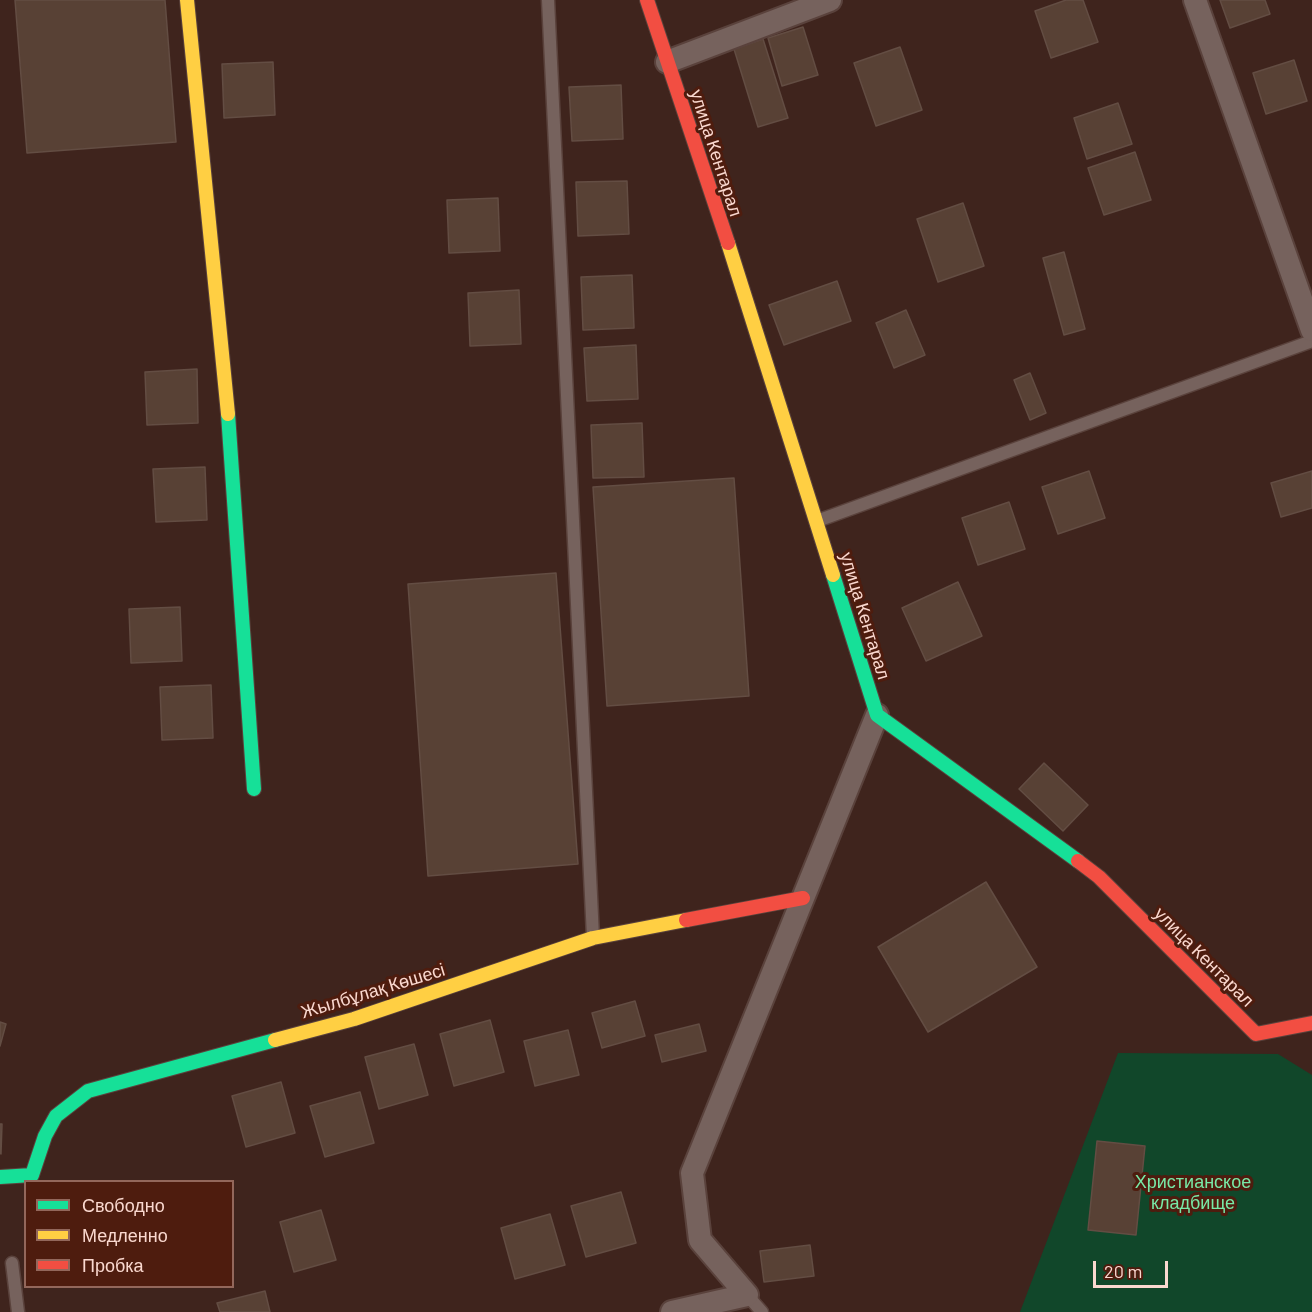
<!DOCTYPE html>
<meta charset="utf-8">
<style>
body{margin:0}
#map{position:relative;width:1312px;height:1312px;overflow:hidden;background:#3f241d;font-family:Barlow,sans-serif}
canvas{display:block}
.legend{position:absolute;left:24px;top:1180px;width:210px;height:108px;box-sizing:border-box;background:#4e1c0e;border:2px solid #93675b;margin:0;padding:8px 10px;list-style:none;font-size:18px;color:#fad8cf}
.legend li{display:flex;align-items:center;gap:12px;height:30px}
.legend b{width:30px;border:2px solid #93675b}
.scale{position:absolute;left:1093px;top:1261px;width:75px;height:27px;box-sizing:border-box;border:3px solid #fad8cf;border-top:0;padding-left:8px;font-size:18px;line-height:21px;white-space:nowrap;color:#fad8cf;-webkit-text-stroke:4px #4e1c0e;paint-order:stroke}
</style>
<div id="map">
<canvas width="1312" height="1312"></canvas>
<ul class="legend">
<li><b style="height:8px;background:#16e098"></b>Свободно</li>
<li><b style="height:8px;background:#ffcf43"></b>Медленно</li>
<li><b style="height:8px;background:#f24e42"></b>Пробка</li>
</ul>
<div class="scale">20 m</div>
</div>
<script>
const g = document.querySelector('canvas').getContext('2d');
g.lineJoin = 'round';
function fillPath(path, color) { g.fillStyle = color; g.fill(path, 'evenodd'); }
function stroke(path, color, width, dash) { g.strokeStyle = color; g.lineWidth = width; g.lineCap = dash ? 'butt' : 'round'; g.setLineDash(dash || []); g.stroke(path); }
function drawText(font, color, halo, rows, align = 'center') {
  g.font = font + ' Barlow,sans-serif'; g.lineWidth = 6; g.setLineDash([]); g.textBaseline = 'middle'; g.strokeStyle = halo; g.fillStyle = color; for (const [text, x, y, turn = 0] of rows) {
    g.save(); g.translate(x, y); g.rotate((+turn || 0) * Math.PI / 180); g.textAlign = isNaN(turn) ? turn : align; if (halo) g.strokeText(text, 0, 0); g.fillText(text, 0, 0); g.restore();
  }
}
const green = new Path2D(`
 M1118 1053 1278 1054 1312 1075V1312H1020Z`);
const building = new Path2D(`
 M15 0H165L176 142 27 153Z
 M1066 0H1083L1098 42 1051 58 1035 11Z
 M1220 0H1265L1270 14 1230 28Z
 M803 27 818 75 782 86 768 38Z
 M763 39 788 118 758 127 734 49Z
 M900 47 922 110 876 126 854 63Z
 M1294 60 1307 101 1266 114 1253 73Z
 M273 62 275 115 224 118 222 64Z
 M621 85 623 139 572 141 569 87Z
 M1118 103 1132 144 1087 159 1074 118Z
 M1135 152 1151 200 1104 215 1088 168Z
 M627 181 629 234 578 236 576 182Z
 M498 198 500 251 449 253 447 200Z
 M963 203 984 266 938 282 917 219Z
 M1064 252 1085 329 1064 335 1043 258Z
 M632 275 634 328 583 330 581 277Z
 M837 281 851 321 784 345 769 305Z
 M519 290 521 344 470 346 468 293Z
 M906 310 925 355 894 368 876 323Z
 M636 345 638 399 587 401 584 348Z
 M197 369 198 423 147 425 145 372Z
 M1030 373 1046 413 1030 420 1014 380Z
 M642 423 644 477 593 478 591 425Z
 M205 467 207 520 156 522 153 469Z
 M1089 471 1105 518 1058 534 1042 487Z
 M1312 471V508L1281 517 1271 483Z
 M734 478 749 696 607 706 593 487Z
 M1009 502 1025 549 978 565 962 518Z
 M556 573 578 864 428 876 408 584Z
 M958 582 982 636 926 661 902 608Z
 M180 607 182 661 131 663 129 609Z
 M211 685 213 738 162 740 160 687Z
 M1044 763 1088 805 1063 831 1019 789Z
 M986 882 1037 967 928 1032 878 947Z
 M635 1001 645 1036 602 1048 592 1013Z
 M490 1020 504 1072 454 1086 440 1034Z
 M0 1022 6 1024 0 1046Z
 M699 1024 706 1051 662 1062 655 1035Z
 M568 1030 579 1075 535 1086 524 1041Z
 M414 1044 428 1095 379 1109 365 1057Z
 M281 1082 295 1133 246 1147 232 1096Z
 M360 1092 374 1143 325 1157 310 1106Z
 M0 1124H2L1 1154 0 1153Z
 M1097 1141 1145 1146 1136 1235 1088 1230Z
 M621 1192 636 1243 586 1257 571 1206Z
 M321 1210 336 1260 294 1272 280 1222Z
 M550 1214 565 1265 515 1279 501 1228Z
 M810 1245 814 1276 764 1282 760 1251Z
 M265 1291 270 1312H220L217 1303Z`);
const lane = new Path2D(`
 M548 0 593 937
 M817 521 1312 341
 M12 1263 18 1312
 M747 1295 762 1312`);
const street = new Path2D(`
 M1195 0 1312 330
 M667 62 830 0
 M672 1312 747 1295 700 1240 692 1173 877 715`);
const fast = new Path2D(`
 M228 414 254 789
 M833 575 877 715 1078 861
 M0 1177 32 1175 45 1136 56 1116 88 1091 275 1040`);
const slow = new Path2D(`
 M187 0 228 414
 M728 243 833 575
 M275 1040 354 1019 593 938 686 920`);
const jam = new Path2D(`
 M647 0 728 243
 M1078 861 1099 877 1256 1034 1312 1023
 M686 920 803 898`);
const streetNames = [
 ["улица Кентарал",716,153,72],
 ["улица Кентарал",865,616,73],
 ["улица Кентарал",1204,957,45],
 ["Жылбұлақ Көшесі",373,991,-17]
];
const parkNames = [
 ["Христианское",1193,1182],
 ["кладбище",1193,1203]
];
fillPath(green, '#11472a');
fillPath(building, '#584135');
stroke(building, '#634d43', 1.5);
stroke(lane, '#5a423c', 15);
stroke(street, '#5a423c', 26);
stroke(fast, '#5a423c', 16);
stroke(slow, '#5a423c', 16);
stroke(jam, '#5a423c', 16);
stroke(lane, '#76625d', 12);
stroke(street, '#76625d', 22);
stroke(fast, '#16e098', 14);
stroke(slow, '#ffcf43', 14);
stroke(jam, '#f24e42', 14);
drawText('18px', '#fad8cf', '#4e1c0e', streetNames);
drawText('18px', '#78e9a7', '#4e1c0e', parkNames);
</script>
